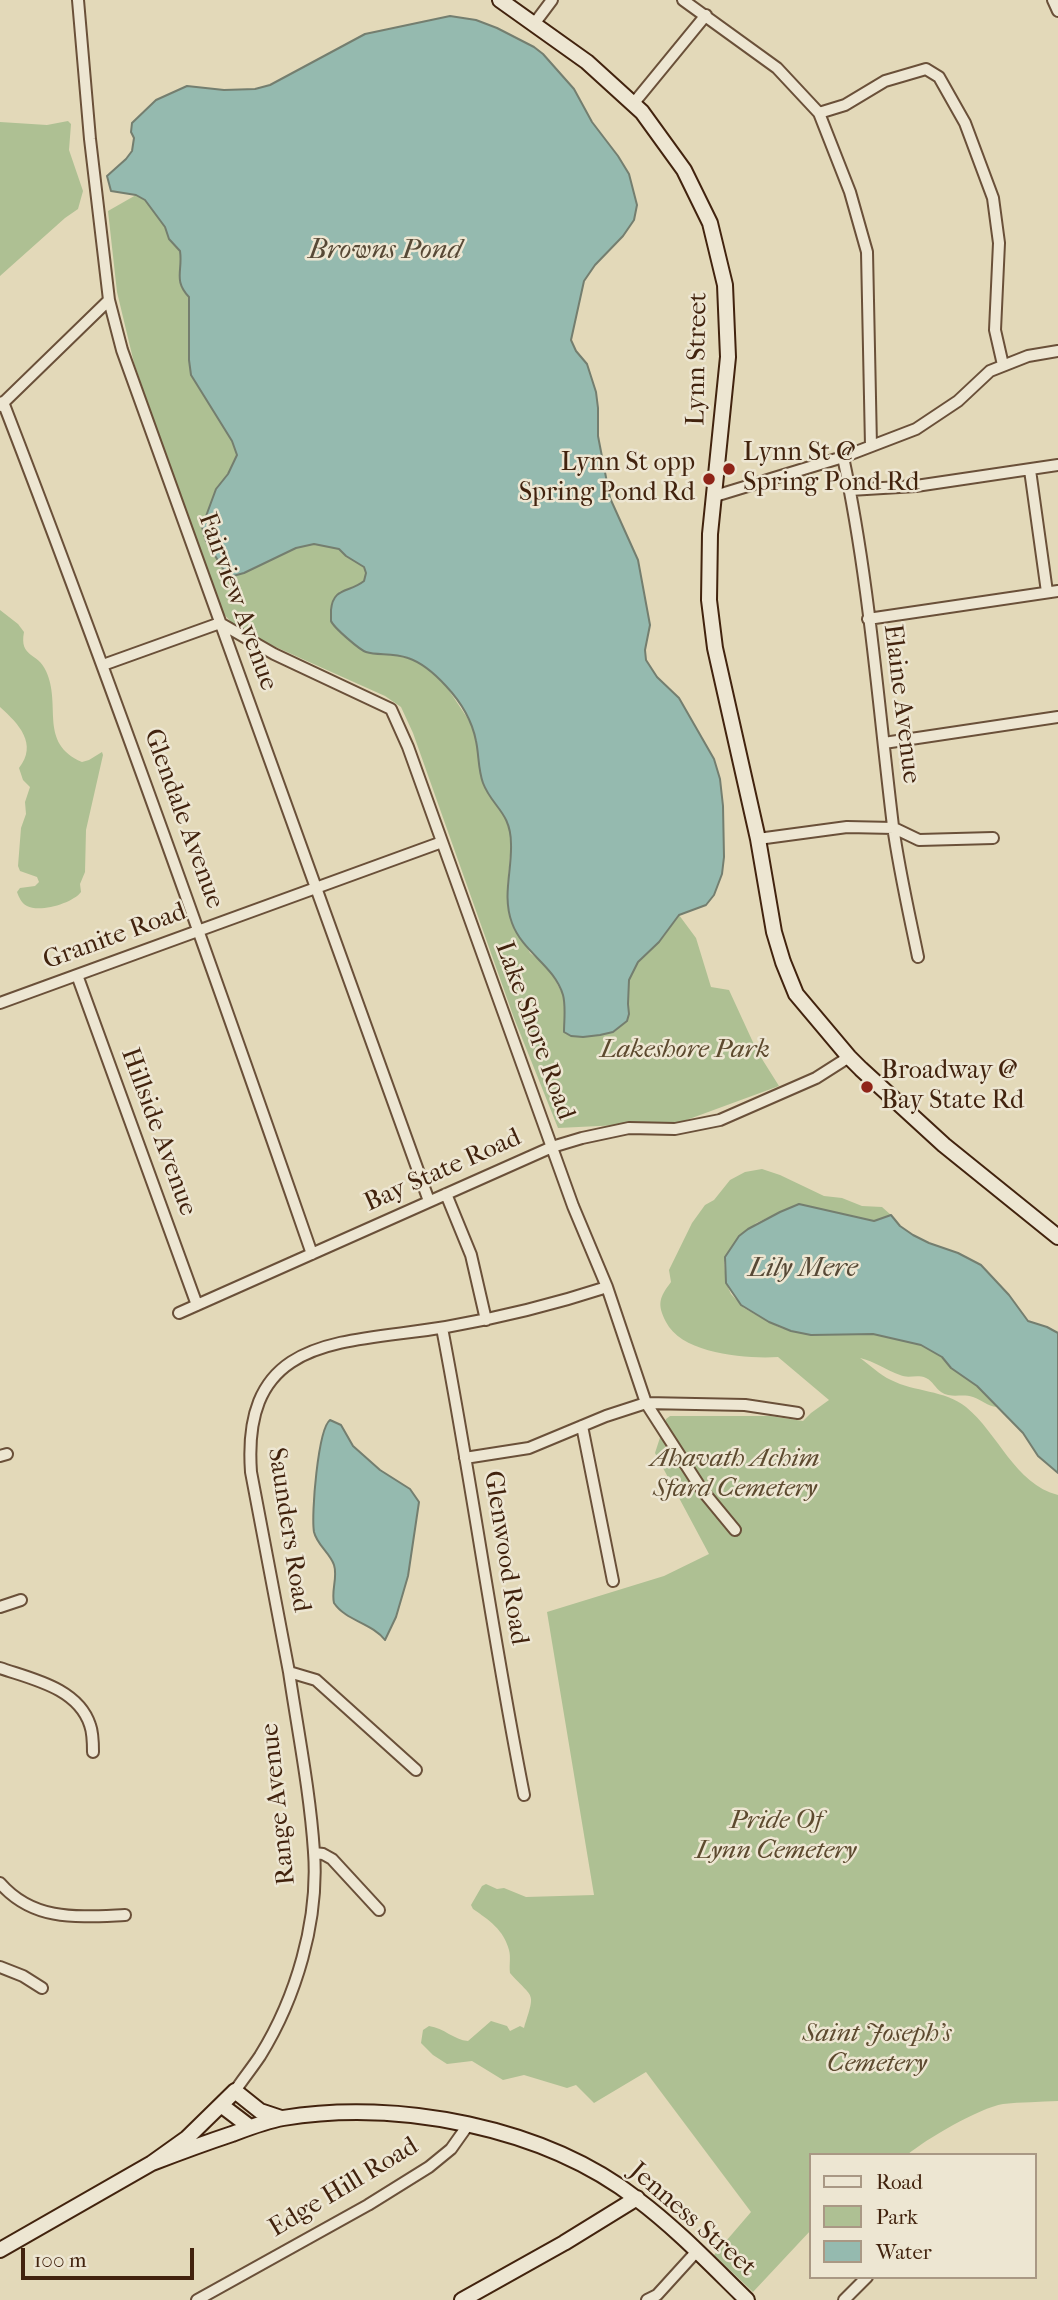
<!DOCTYPE html>
<style>
body{margin:0}
#map{position:relative;width:1058px;height:2300px;overflow:hidden;background:#e3d9b9;font-family:"IM FELL French Canon",serif}
canvas{display:block}
.legend{position:absolute;left:809px;top:2153px;width:228px;height:126px;box-sizing:border-box;background:#ede6d2;border:2px solid #a99884;margin:0;padding:9px 12px;list-style:none;font-size:21px;color:#42230e}
.legend li{display:flex;align-items:center;gap:14px;height:35px}
.legend b{width:35px;border:2px solid #a99884}
.scale{position:absolute;left:21px;top:2248px;width:173px;height:32px;box-sizing:border-box;border:4px solid #42230e;border-top:0;padding-left:9px;font-size:21px;line-height:24px;white-space:nowrap;color:#42230e;-webkit-text-stroke:5px #ede6d2;paint-order:stroke}
</style>
<div id="map">
<canvas width="1058" height="2300"></canvas>
<ul class="legend">
<li><b style="height:9px;background:#ede6d2"></b>Road</li>
<li><b style="height:19px;background:#aec093"></b>Park</li>
<li><b style="height:19px;background:#95baaf"></b>Water</li>
</ul>
<div class="scale">100 m</div>
</div>
<script>
const g = document.querySelector('canvas').getContext('2d');
g.lineJoin = 'round';
function fillPath(path, color) { g.fillStyle = color; g.fill(path, 'evenodd'); }
function stroke(path, color, width, dash) { g.strokeStyle = color; g.lineWidth = width; g.lineCap = dash ? 'butt' : 'round'; g.setLineDash(dash || []); g.stroke(path); }
function drawText(font, color, halo, rows, align = 'center') {
  g.font = font + ' "IM FELL French Canon",serif'; g.lineWidth = 5; g.setLineDash([]); g.textBaseline = 'middle'; g.strokeStyle = halo; g.fillStyle = color; for (const [text, x, y, turn = 0] of rows) {
    g.save(); g.translate(x, y); g.rotate((+turn || 0) * Math.PI / 180); g.textAlign = isNaN(turn) ? turn : align; if (halo) g.strokeText(text, 0, 0); g.fillText(text, 0, 0); g.restore();
  }
}
const green = new Path2D(`
 M68 121 71 124 69 150 83 191 78 209 65 218 0 276V122L47 125Z
 M136 195 145 200C155 214 173 234 179 250 187 269 170 279 189 297V360L191 375 232 441 237 455 228 474 216 489 202 527 244 573 296 548 314 544 339 549 346 556 364 567 366 573 364 581 348 590 339 592 347 638 360 648 371 653H394L411 659 428 668 446 686 472 725 491 798 500 808 507 821 510 833 511 844 507 890 511 920 530 953 544 964 553 976 564 997V1032C589 1046 610 1028 629 1014 626 996 627 976 639 961 645 954 653 949 659 942 667 934 672 924 679 915L696 938 711 987 729 990 757 1051 779 1086 681 1122 558 1128 514 1018 413 733 401 707 385 696 269 644 232 623 220 610 134 363 117 292 108 211Z
 M0 610 18 624 24 632C19 658 38 652 46 671 62 705 38 743 82 762L89 760 102 752 103 755 86 830 85 872 80 884 81 892C73 903 40 913 27 906 21 903 19 897 17 892L20 888 35 886 39 882 37 877 20 871 18 866 21 828 26 814 25 802 30 787 23 780 19 768C38 744 19 724 0 707Z
 M762 1169 780 1175 824 1196 842 1198 862 1206 882 1207 891 1215 874 1221 799 1204 756 1223 724 1262 726 1283 731 1294 744 1308 769 1322 781 1328 811 1335 873 1334 921 1345 942 1357 951 1368 972 1381 997 1407C987 1406 982 1400 973 1397 962 1393 952 1399 941 1392 935 1388 933 1381 926 1378 917 1374 908 1379 900 1375 886 1370 874 1361 860 1358 870 1365 880 1375 891 1380 914 1392 945 1390 966 1407 998 1433 1015 1484 1058 1495V2101C1040 2102 1021 2102 1003 2104 979 2108 926 2139 907 2155H811V2230L753 2292 714 2255 751 2212 646 2072 594 2103 576 2085 567 2088 524 2075 503 2080 472 2061 447 2064 433 2055 421 2043 423 2030 429 2026C444 2028 454 2040 468 2041L491 2021 507 2026 510 2031 520 2026 524 2028C536 1990 534 2000 510 1973 509 1965 511 1957 509 1950 504 1930 489 1920 473 1909L471 1905 482 1886 486 1884 497 1889 504 1888 526 1897 594 1895 547 1612 664 1576 709 1554 655 1453 666 1419 670 1416H770L803 1421 811 1413 829 1400 778 1357C746 1359 682 1354 666 1322 657 1304 659 1298 671 1282L669 1270 692 1223 705 1205 714 1200 730 1180 745 1172Z`);
const water = new Path2D(`
 M450 16 476 20 497 28 534 47 543 54 574 89 592 122 618 156 629 174 637 205 634 220 623 236 595 265 584 281 571 340 576 351 587 364 596 392 598 408V436L610 498 638 560 650 625 645 650 646 660 657 677 679 698 714 759 720 779 723 806 724 857 722 874 714 895 706 905 679 915 659 942 638 962 629 980 628 1004 629 1014 627 1021 613 1032 600 1035 583 1037 571 1036 564 1032C564 1021 566 1006 563 995 554 965 523 953 512 923 502 896 512 871 511 844 511 812 492 807 483 783 478 769 479 755 476 741 472 720 460 701 446 686 435 674 423 663 408 658 392 652 378 656 366 652 360 650 334 628 331 621 331 619 331 613 331 610 333 587 349 593 364 581L366 573 364 567 346 556 339 549 314 544 296 548 244 573 233 576 225 572 206 541 202 527 216 489 228 474 237 455 232 441 191 375 189 360V297C173 280 183 271 180 251L169 239 165 227 145 200 136 195 111 191 107 176 126 159 132 151 134 138 131 132 132 123 156 100 187 86 224 90 255 89 270 85 365 34Z
 M799 1204 874 1221 891 1215 900 1226 913 1235 929 1243 958 1253 981 1265 1009 1295 1028 1321 1047 1327 1058 1333V1473L1038 1456 1023 1433 977 1386 951 1368 942 1357 921 1345 873 1334 811 1335 791 1331 769 1322 741 1305 726 1283 725 1257 739 1236 748 1229 780 1212Z
 M330 1420 341 1425 353 1446 380 1470 410 1489 419 1502 408 1576 396 1617 385 1640C372 1623 346 1621 334 1603 331 1590 338 1577 334 1565 330 1553 317 1545 314 1532 311 1515 318 1429 330 1420Z`);
const street = new Path2D(`
 M78 0 90 139 109 300 122 350 429 1201
 M683 0 777 68 819 113 850 192 867 252 871 446
 M1053 0 1058 11
 M534 24 552 0
 M633 104 706 15
 M819 113 845 105 885 81 926 69 939 77 965 123 993 198 999 243 995 330 1003 365
 M3 402C112 684 213 969 312 1254
 M0 406 109 300
 M843 457C869 578 878 703 893 826 899 870 909 913 918 957
 M1030 470 1047 592
 M850 490 916 486 1058 465
 M715 496 843 457 916 429 958 401 990 371 1028 356 1058 351
 M868 619 1058 591
 M103 665 220 623 274 654 391 709 408 747 573 1206 607 1287 646 1403 702 1490 735 1530
 M884 743 1058 717
 M758 839 847 827 894 828 919 840 993 838
 M77 975 197 1305
 M0 1003 442 842
 M446 1194 471 1255 486 1320
 M179 1313 552 1147 582 1138 629 1128 675 1129 720 1120 816 1078 849 1057
 M442 1328C472 1483 493 1640 524 1795
 M582 1426 613 1581
 M0 1456 7 1454
 M465 1458 529 1448 606 1416 646 1403 745 1405 798 1413
 M0 1607 21 1600
 M0 1668C32 1679 78 1688 90 1725 93 1733 93 1743 93 1752
 M416 1770 316 1680 289 1672 251 1472C241 1332 346 1344 446 1327 503 1317 552 1305 607 1287
 M314 1853 323 1854 332 1859 379 1910
 M0 1883C34 1922 79 1917 125 1915
 M0 1967 23 1976 42 1988
 M235 2091C243 2079 252 2068 260 2056 296 1998 319 1921 314 1852 310 1792 298 1732 289 1672
 M197 2300 368 2205 429 2167 451 2149 468 2125
 M647 2300 657 2295 697 2251
 M844 2300 867 2277`);
const secondary = new Path2D(`
 M500 0 587 62 642 112 684 170 710 223 725 285 728 357 710 534 709 600 715 648 758 839 774 932 783 962 796 994 849 1057 861 1069 944 1145 1058 1237
 M221 2105 250 2127
 M152 2163C178 2153 205 2143 232 2134 248 2128 266 2121 283 2118 398 2099 544 2127 637 2199 677 2229 711 2265 747 2300
 M0 2250 152 2163 187 2138 235 2091 260 2111 281 2118
 M462 2300 564 2243 637 2198`);
const markers = [
 [729,469,7,"#8f2418"],
 [709,479,7,"#8f2418"],
 [867,1087,7,"#8f2418"]
];
const streetNames = [
 ["Lynn Street",698,359,-89],
 ["Fairview Avenue",237,602,70],
 ["Elaine Avenue",901,704,83],
 ["Glendale Avenue",183,819,70],
 ["Granite Road",115,937,-20],
 ["Lake Shore Road",534,1031,70],
 ["Hillside Avenue",158,1132,70],
 ["Bay State Road",443,1171,-24],
 ["Saunders Road",288,1530,81],
 ["Glenwood Road",505,1558,81],
 ["Range Avenue",279,1804,-96],
 ["Edge Hill Road",344,2188,-31],
 ["Jenness Street",692,2220,41]
];
const poiNames = [
 ["Lynn St @",743,454],
 ["Spring Pond Rd",743,484],
 ["Lynn St opp",695,464,"right"],
 ["Spring Pond Rd",695,494,"right"],
 ["Broadway @",881,1072],
 ["Bay State Rd",881,1102]
];
const parkNames = [
 ["Lakeshore Park",685,1051],
 ["Ahavath Achim",735,1460],
 ["Sfard Cemetery",735,1490],
 ["Pride Of",776,1822],
 ["Lynn Cemetery",776,1852],
 ["Saint Joseph's",877,2035],
 ["Cemetery",877,2065]
];
const waterNames = [
 ["Browns Pond",385,251],
 ["Lily Mere",803,1269]
];
fillPath(green, '#aec093');
fillPath(water, '#95baaf');
stroke(water, '#747e6f', 2);
stroke(street, '#6a5039', 14);
stroke(secondary, '#42230e', 18);
stroke(street, '#ede6d2', 10);
stroke(secondary, '#ede6d2', 14);
for (const [x, y, r, color] of markers) { const dot = new Path2D(); dot.arc(x, y, r, 0, 2 * Math.PI); g.fillStyle = color; g.fill(dot); stroke(dot, '#ede6d2', 2.5); }
drawText('26px', '#42230e', '#ede6d2', streetNames);
drawText('26px', '#42230e', '#ede6d2', poiNames, 'left');
drawText('italic 26px', '#5d4a2f', '#ede6d2', parkNames);
drawText('italic 28px', '#574936', '#ede6d2', waterNames);
</script>
